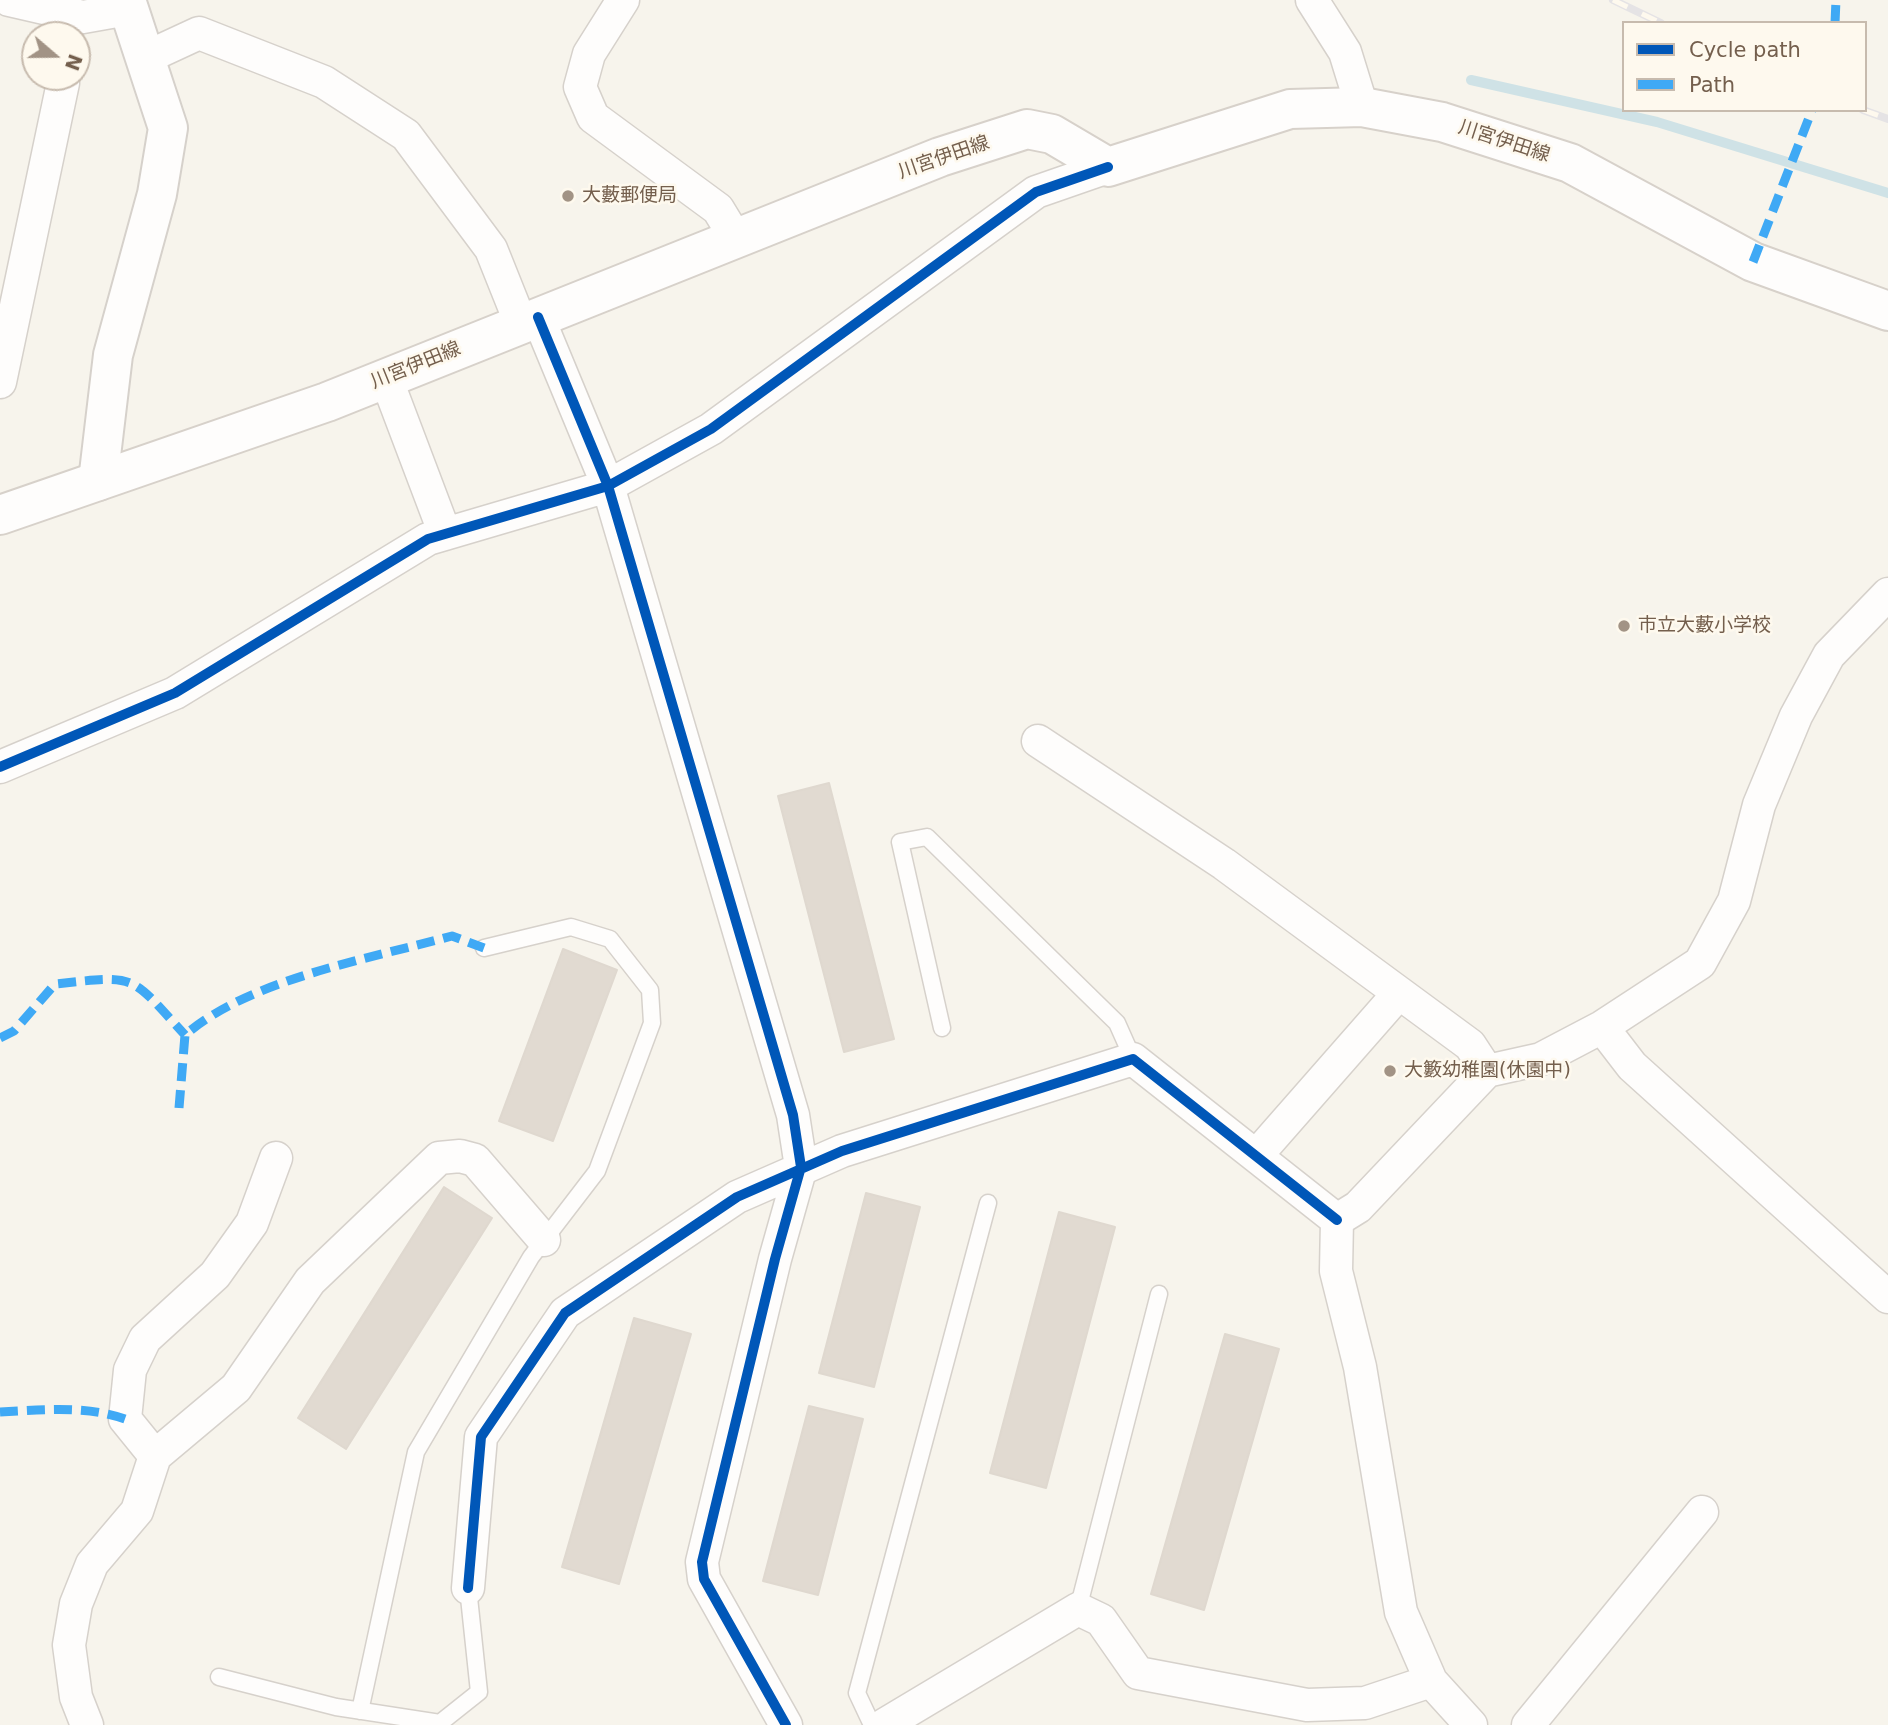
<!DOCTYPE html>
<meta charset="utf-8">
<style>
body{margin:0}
#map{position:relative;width:1888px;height:1725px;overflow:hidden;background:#f7f4ec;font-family:"DejaVu Sans",sans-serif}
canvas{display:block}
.legend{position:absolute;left:1622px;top:21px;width:245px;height:91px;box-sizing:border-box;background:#fef9ee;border:2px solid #c7bbae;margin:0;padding:9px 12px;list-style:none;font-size:21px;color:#745f4d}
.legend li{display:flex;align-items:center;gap:14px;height:35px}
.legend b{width:35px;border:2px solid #c7bbae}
.north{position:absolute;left:21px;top:21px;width:70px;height:70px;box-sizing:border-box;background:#fef9ee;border:2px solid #c7bbae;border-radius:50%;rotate:110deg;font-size:19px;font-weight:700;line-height:28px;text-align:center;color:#745f4d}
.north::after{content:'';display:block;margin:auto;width:24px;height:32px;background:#a29385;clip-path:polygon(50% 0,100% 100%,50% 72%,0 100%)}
</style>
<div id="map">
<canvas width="1888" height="1725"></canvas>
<ul class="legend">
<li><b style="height:9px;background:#0057b8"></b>Cycle path</li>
<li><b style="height:9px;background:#3fa9f5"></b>Path</li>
</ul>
<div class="north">N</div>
</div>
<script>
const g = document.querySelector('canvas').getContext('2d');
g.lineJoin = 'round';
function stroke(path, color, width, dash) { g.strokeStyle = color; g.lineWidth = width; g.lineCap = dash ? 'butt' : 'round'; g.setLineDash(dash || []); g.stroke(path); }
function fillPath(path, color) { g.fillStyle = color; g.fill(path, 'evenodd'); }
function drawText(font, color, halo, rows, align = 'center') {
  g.font = font + ' "DejaVu Sans","Noto Sans JP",sans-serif'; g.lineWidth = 5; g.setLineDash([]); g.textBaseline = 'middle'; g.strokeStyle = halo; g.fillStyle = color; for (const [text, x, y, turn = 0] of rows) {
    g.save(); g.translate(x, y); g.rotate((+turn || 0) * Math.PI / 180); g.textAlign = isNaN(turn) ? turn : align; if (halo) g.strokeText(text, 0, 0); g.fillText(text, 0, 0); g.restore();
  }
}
const stream = new Path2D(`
 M1471 80 1657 122 1888 193`);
const building = new Path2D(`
 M829 783 894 1039 844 1052 778 796Z
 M563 949 617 970 553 1141 499 1121Z
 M444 1187 492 1218 346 1449 298 1418Z
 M866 1193 920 1207 874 1387 819 1373Z
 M1059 1212 1115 1227 1046 1488 990 1473Z
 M634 1318 691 1334 619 1584 562 1567Z
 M1225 1334 1279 1349 1204 1610 1151 1594Z
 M809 1406 863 1419 818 1595 763 1581Z`);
const service = new Path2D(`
 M942 1028 900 842 927 837 1117 1023 1133 1059
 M1078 1609 1159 1294
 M219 1677 336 1707 440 1723 479 1692 468 1588
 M360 1711 416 1452 531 1257 597 1171 652 1023 650 990 610 939 571 927 484 948
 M872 1725 857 1693 988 1203`);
const minor = new Path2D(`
 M9 0 83 17 128 9
 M623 0 589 54 580 87 593 117 718 209 735 237
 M1312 0 1345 52 1362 107
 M145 58 199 33 324 82 406 135 491 249 521 324
 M538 317 608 486 793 1115 801 1167 775 1259 702 1562 704 1579 786 1725
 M386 378 445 534
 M0 382 63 83
 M1038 741 1224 864 1470 1045 1487 1071
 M0 767 175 693 428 539 608 486 711 429 1036 192 1108 167
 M1602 1027 1632 1066 1888 1297
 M1256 1156 1399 993
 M1337 1220 1358 1207 1487 1071 1541 1059 1602 1027 1700 963 1734 901 1759 805 1796 716 1829 655 1888 594
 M1337 1220 1336 1271 1360 1367 1401 1612 1431 1681 1471 1725
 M155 1456 125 1419 130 1370 145 1339 215 1275 252 1223 276 1158
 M468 1588 481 1437 565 1313 737 1197 842 1151 1133 1059 1337 1220
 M87 1725 76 1697 69 1645 76 1604 92 1564 137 1511 155 1456 236 1388 310 1281 439 1158 460 1156 475 1160 544 1240
 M884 1725 1078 1609 1101 1620 1138 1673 1307 1705 1365 1703 1431 1681
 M1528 1725 1702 1512`);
const tertiary = new Path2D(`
 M98 481 113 355 157 194 168 128 126 0`);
const secondary = new Path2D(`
 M0 515 327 402 940 157 1027 129 1052 134 1108 167 1290 109 1362 107 1442 122 1570 163 1753 262 1888 311`);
const rail = new Path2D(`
 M1613 0 1661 23
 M1863 110 1888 119`);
const quiet = new Path2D(`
 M1835 23 1836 0
 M1753 262 1812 110
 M0 1038 14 1031 55 984C139 975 129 974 185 1035
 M179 1108 185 1035C250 979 369 959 452 936L484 948
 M0 1412C41 1410 86 1405 125 1419`);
const cycleway = new Path2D(`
 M538 317 608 486 793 1115 801 1167 775 1259 702 1562 704 1579 786 1725
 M0 767 175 693 428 539 608 486 711 429 1036 192 1108 167
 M468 1588 481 1437 565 1313 737 1197 842 1151 1133 1059 1337 1220`);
const markers = [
 [568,196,7,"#a29385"],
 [1624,626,7,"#a29385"],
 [1390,1071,7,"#a29385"]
];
const streetNames = [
 ["川宮伊田線",1504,142,18],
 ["川宮伊田線",944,158,-19],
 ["川宮伊田線",416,366,-22]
];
const poiNames = [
 ["大藪郵便局",582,196],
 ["市立大藪小学校",1638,626],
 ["大籔幼稚園(休園中)",1404,1071]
];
stroke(stream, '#cfe2e6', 10);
fillPath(building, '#e1dad1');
stroke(building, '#dfd8cf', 2);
stroke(service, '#d6d1cb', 19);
stroke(minor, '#d6d1cb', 35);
stroke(tertiary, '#d6d1cb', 42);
stroke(secondary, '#d7d1ca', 42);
stroke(service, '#fefdfc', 16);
stroke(minor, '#fefdfc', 32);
stroke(tertiary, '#fefdfc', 38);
stroke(secondary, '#fefdfc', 38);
stroke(rail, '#e5e3e5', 8);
stroke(rail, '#fef9ee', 5, [16]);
stroke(quiet, '#3fa9f5', 9, [18, 9]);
stroke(cycleway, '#0057b8', 10);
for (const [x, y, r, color] of markers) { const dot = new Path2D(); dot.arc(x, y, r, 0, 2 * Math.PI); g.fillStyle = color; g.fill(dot); stroke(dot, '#fef9ee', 2.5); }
drawText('19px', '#745f4d', '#fef9ee', streetNames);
drawText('19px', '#745f4d', '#fef9ee', poiNames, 'left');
</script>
